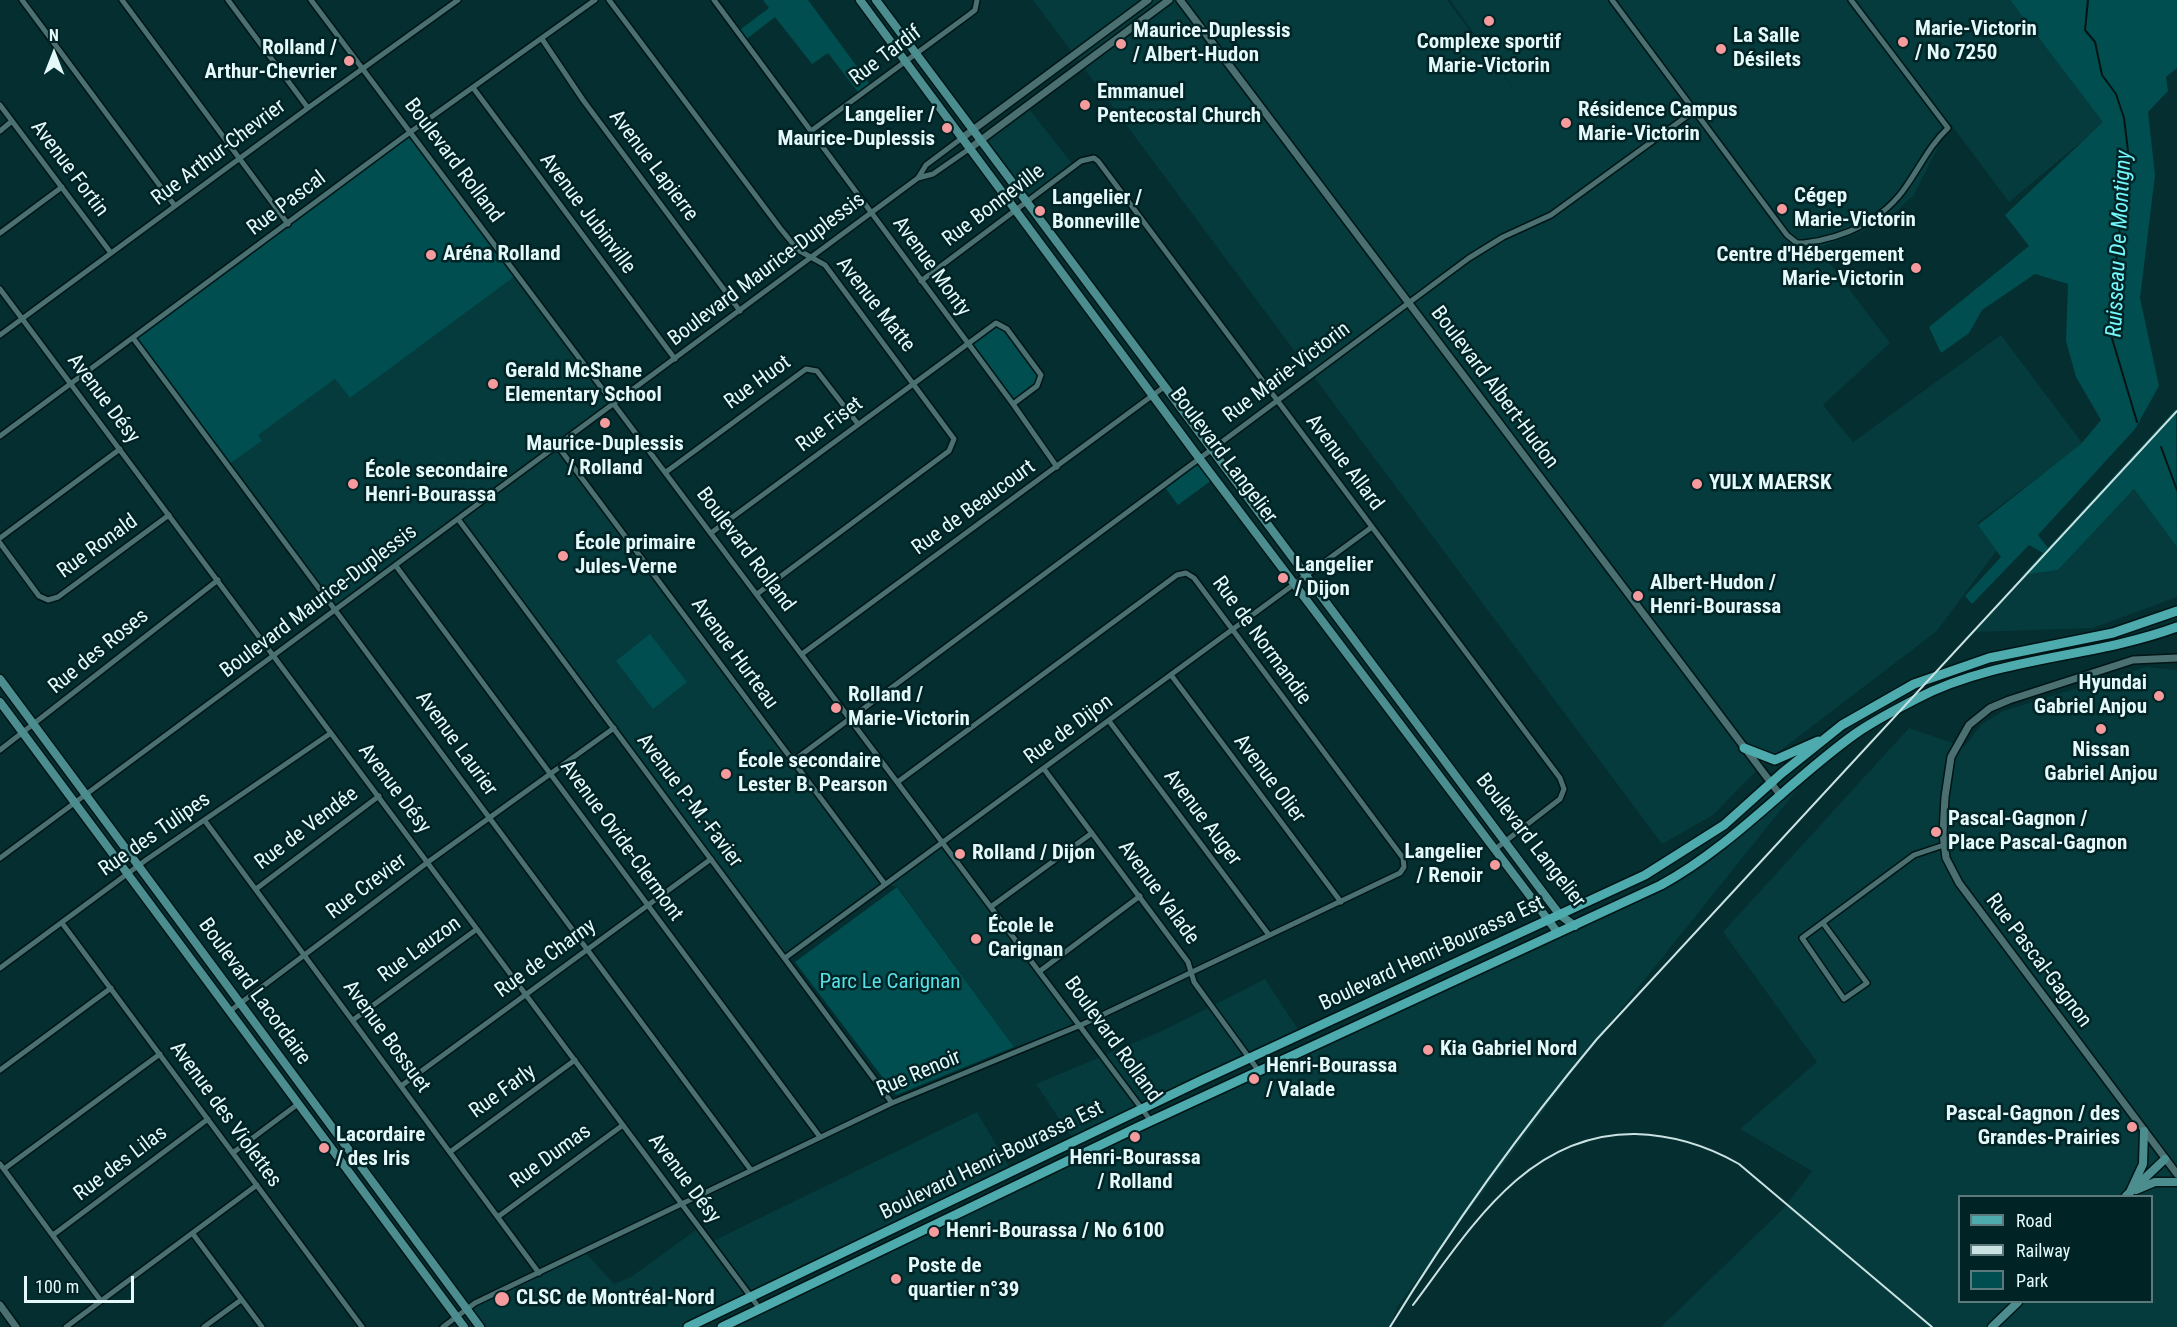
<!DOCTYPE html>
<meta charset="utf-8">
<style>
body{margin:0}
#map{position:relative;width:2177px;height:1327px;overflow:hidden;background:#052e30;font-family:"Roboto Condensed",sans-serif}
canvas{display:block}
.legend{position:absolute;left:1958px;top:1195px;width:195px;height:108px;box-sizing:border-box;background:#002426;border:2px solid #5c797b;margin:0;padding:8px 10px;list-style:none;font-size:18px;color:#e5f9fa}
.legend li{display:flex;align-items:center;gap:12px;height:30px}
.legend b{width:30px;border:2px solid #5c797b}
.north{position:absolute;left:24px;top:24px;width:60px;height:60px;-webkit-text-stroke:4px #002426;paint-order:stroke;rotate:0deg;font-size:16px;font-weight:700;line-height:24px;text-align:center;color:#e5f9fa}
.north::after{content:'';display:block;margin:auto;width:21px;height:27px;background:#e5f9fa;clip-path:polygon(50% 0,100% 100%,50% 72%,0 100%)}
.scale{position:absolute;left:24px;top:1276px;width:110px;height:27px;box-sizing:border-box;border:3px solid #e5f9fa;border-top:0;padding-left:8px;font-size:18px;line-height:21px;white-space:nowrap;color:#e5f9fa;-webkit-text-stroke:4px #002426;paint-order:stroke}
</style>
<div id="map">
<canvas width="2177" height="1327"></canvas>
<ul class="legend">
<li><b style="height:8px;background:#4dabae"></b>Road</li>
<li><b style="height:8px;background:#cbe2e3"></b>Railway</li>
<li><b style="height:16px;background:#004e50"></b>Park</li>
</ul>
<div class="north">N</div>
<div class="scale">100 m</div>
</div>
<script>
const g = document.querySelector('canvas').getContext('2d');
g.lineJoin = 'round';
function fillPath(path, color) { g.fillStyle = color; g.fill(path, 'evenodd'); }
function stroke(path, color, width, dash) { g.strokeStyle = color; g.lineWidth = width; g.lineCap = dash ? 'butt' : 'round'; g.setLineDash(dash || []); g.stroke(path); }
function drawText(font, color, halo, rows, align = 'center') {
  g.font = font + ' "Roboto Condensed",sans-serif'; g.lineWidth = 5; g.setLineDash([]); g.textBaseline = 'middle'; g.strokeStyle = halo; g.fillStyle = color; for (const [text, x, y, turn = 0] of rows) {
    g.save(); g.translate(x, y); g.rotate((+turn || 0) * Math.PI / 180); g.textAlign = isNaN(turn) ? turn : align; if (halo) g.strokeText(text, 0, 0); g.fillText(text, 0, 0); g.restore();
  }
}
const built = new Path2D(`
 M1033 0H1447L1519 96 1450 0H2010L2105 122 2009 202 1950 123 1914 195 1884 223 1818 248 1890 343 1823 405 1853 442 2001 335 2083 444 1977 523 1997 550 1937 631 1764 763 1713 815 1662 844Z
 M1025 104 1074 166 1026 203 980 140Z
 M518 274 614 404 557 445 884 883 944 843 1081 1025 1014 1047 898 887 885 884 785 958 458 520 336 609 228 465 262 441 257 435 335 379 350 398Z
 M2134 489 2177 547V597L2093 628 1975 632 2023 575 2058 570Z
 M2146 667 2177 670V1327H1661L1783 1209 1812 1171 1740 1129 1817 1062 1723 932 1909 728 1964 747 1982 724 2003 711ZM1960 1196H2152V1302H1960Z
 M1816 766 1597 1039 1397 1307 1390 1327H722L1698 862Z
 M1265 979 1301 1034 1074 1141 1036 1084 1162 1031Z
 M977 1112 1012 1172 688 1327H480L466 1310 584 1251 614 1284 631 1277 700 1227 711 1242Z`);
const green = new Path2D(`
 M763 0H808L872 87 861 96 828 53 812 64 775 17 744 41 737 32 769 8Z
 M2010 0H2177V68L2166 77 2168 91 2148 112 2155 175 2140 298 2159 386 2135 429 2038 535 2048 548 2176 409 2177 547 2134 489 2058 570 2023 575 2043 553 2029 545 1972 604 1965 596 2001 557 1978 525 2081 444 2101 420 2076 377 2066 341 2068 284 2035 274 1982 310 1969 333 1941 353 1929 327 2029 246 2005 215 2103 122Z
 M412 133 518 274 350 398 335 379 258 435 262 441 228 465 133 338Z
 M1000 323 1039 371 1041 380 1013 404 967 343Z
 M1200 458 1216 477 1178 505 1164 486Z
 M650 634 687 682 653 709 616 661Z
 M897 887 1014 1047 896 1095 795 962Z`);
const stream = new Path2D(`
 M2088 0 2085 30 2095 42 2102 75 2116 94 2124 118 2128 151 2112 300 2111 335 2137 422
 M2161 447 2177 490`);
const minor = new Path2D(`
 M22 0 175 206
 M122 0 288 224
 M228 0 308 108
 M311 0 1151 1121
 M609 0 780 228 798 250 825 265 954 439 949 451 757 594
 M714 0 1013 404 1057 467
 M1612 0 1787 235 1797 243H1804C1845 238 1884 220 1907 185 1921 165 1930 145 1948 128L1851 0
 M542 39 583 100 740 311
 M474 89 675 359
 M0 105 111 253
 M0 131 12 121
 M811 131 970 14 975 10 977 0
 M918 178 926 165 962 138
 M0 233 62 187
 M921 281 1081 161 1094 158 1098 161 1560 778 1564 789 1560 799 1494 850
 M0 289 760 1309
 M0 335 308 108 458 0
 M133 338 751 1170
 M0 436 402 138 595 0
 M557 445 884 883
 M666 472 806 369 817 371 858 424
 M458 519 892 1103
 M711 533 996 323 1007 329 1041 375 1037 386 1013 404
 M0 538 120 449
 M0 543 39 596 48 600 58 597 169 515
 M396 566 820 1137
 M802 654 1164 387
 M1171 675 1341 902
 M1109 721 1269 935
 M0 750 218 580
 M793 761 1469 258 1503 237 1551 215 1694 111
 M1044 769 1188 962 1194 982 1258 1070
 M205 821 539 1273
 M0 858 918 178 933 174 969 149
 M256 889 379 796
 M992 906 1092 833
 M62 923 362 1327
 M1823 923 1867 983 1844 999 1802 938 1914 855 1944 845
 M785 958 1372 527
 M0 968 146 860 331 733
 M1040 971 1140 896
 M230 1011 428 862 614 728
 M353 1020 477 929
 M0 1070 111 988
 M401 1086 711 859
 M234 1152 298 1104
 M450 1152 575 1060
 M0 1164 101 1301
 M4 1169 160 1054
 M499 1216 623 1125
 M193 1234 262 1327
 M53 1235 208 1119
 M66 1327 257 1185
 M204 1327 241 1300
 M443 1327 475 1303 892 1103 1081 1025 1400 873 1404 867 1403 858 1194 578 1186 573 1177 575 899 781`);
const tertiary = new Path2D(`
 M1180 0 1781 796
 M962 138 1148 0
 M969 149 1169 0
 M2177 658 2133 660 2009 700 1990 708 1969 725 1951 757 1945 797 1943 834 1946 858 1959 883 2177 1174
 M0 1305 16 1327`);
const secondary = new Path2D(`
 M860 0 1193 450 1558 933
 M876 0 1541 890 1560 915 1575 926
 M0 679 480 1327
 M0 702 464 1327
 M2136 1190 2155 1182H2177
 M2130 1192 2143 1164 2144 1131
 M2126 1196 2165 1159
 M1992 1327 2018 1302`);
const primary = new Path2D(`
 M1744 748 1775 760 1818 741
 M688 1327 1200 1081 1645 875 1724 825 1782 773 1842 725 1914 684 1989 658 2113 633 2177 611
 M722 1327 1138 1127 1661 885C1734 845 1788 782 1855 734 1875 720 1897 709 1918 698 1997 657 2093 658 2177 627`);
const rail = new Path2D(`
 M1413 1305C1470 1229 1527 1133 1635 1134 1673 1135 1706 1145 1739 1164L1932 1327
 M1390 1327C1452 1226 1521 1130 1597 1039L2177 411`);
const markers = [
 [1489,21,6,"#f59b9d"],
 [1903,42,6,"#f59b9d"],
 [1121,44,6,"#f59b9d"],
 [1721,49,6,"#f59b9d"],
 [349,61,6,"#f59b9d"],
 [1085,105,6,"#f59b9d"],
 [1566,123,6,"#f59b9d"],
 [947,128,6,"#f59b9d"],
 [1782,209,6,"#f59b9d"],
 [1040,211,6,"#f59b9d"],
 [431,255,6,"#f59b9d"],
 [1916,268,6,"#f59b9d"],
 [493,384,6,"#f59b9d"],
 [605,423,6,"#f59b9d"],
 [353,484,6,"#f59b9d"],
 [1697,484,6,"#f59b9d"],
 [563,556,6,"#f59b9d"],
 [1283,578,6,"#f59b9d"],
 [1638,596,6,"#f59b9d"],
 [2159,696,6,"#f59b9d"],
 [836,708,6,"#f59b9d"],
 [2101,729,6,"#f59b9d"],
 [726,774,6,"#f59b9d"],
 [1936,832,6,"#f59b9d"],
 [960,854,6,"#f59b9d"],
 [1495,865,6,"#f59b9d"],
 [976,939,6,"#f59b9d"],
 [1428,1050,6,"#f59b9d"],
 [1254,1079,6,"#f59b9d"],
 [2132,1127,6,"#f59b9d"],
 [1135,1137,6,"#f59b9d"],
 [324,1148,6,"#f59b9d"],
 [934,1232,6,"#f59b9d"],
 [896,1279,6,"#f59b9d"],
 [502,1299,8,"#f59b9d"]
];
const poiNames = [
 ["Marie-Victorin",1915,30],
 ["/ No 7250",1915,54],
 ["Maurice-Duplessis",1133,32],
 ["/ Albert-Hudon",1133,56],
 ["La Salle",1733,37],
 ["Désilets",1733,61],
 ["Complexe sportif",1489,43,"center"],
 ["Marie-Victorin",1489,67,"center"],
 ["Rolland /",337,49,"right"],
 ["Arthur-Chevrier",337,73,"right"],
 ["Emmanuel",1097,93],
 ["Pentecostal Church",1097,117],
 ["Résidence Campus",1578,111],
 ["Marie-Victorin",1578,135],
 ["Langelier /",935,116,"right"],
 ["Maurice-Duplessis",935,140,"right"],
 ["Cégep",1794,197],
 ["Marie-Victorin",1794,221],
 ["Langelier /",1052,199],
 ["Bonneville",1052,223],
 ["Aréna Rolland",443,255],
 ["Centre d'Hébergement",1904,256,"right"],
 ["Marie-Victorin",1904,280,"right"],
 ["Gerald McShane",505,372],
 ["Elementary School",505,396],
 ["Maurice-Duplessis",605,445,"center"],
 ["/ Rolland",605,469,"center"],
 ["École secondaire",365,472],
 ["Henri-Bourassa",365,496],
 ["YULX MAERSK",1709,484],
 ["École primaire",575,544],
 ["Jules-Verne",575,568],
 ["Langelier",1295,566],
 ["/ Dijon",1295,590],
 ["Albert-Hudon /",1650,584],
 ["Henri-Bourassa",1650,608],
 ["Hyundai",2147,684,"right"],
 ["Gabriel Anjou",2147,708,"right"],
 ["Rolland /",848,696],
 ["Marie-Victorin",848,720],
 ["Nissan",2101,751,"center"],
 ["Gabriel Anjou",2101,775,"center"],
 ["École secondaire",738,762],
 ["Lester B. Pearson",738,786],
 ["Pascal-Gagnon /",1948,820],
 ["Place Pascal-Gagnon",1948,844],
 ["Langelier",1483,853,"right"],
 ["/ Renoir",1483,877,"right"],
 ["Rolland / Dijon",972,854],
 ["École le",988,927],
 ["Carignan",988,951],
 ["Kia Gabriel Nord",1440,1050],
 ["Henri-Bourassa",1266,1067],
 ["/ Valade",1266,1091],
 ["Pascal-Gagnon / des",2120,1115,"right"],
 ["Grandes-Prairies",2120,1139,"right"],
 ["Lacordaire",336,1136],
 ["/ des Iris",336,1160],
 ["Henri-Bourassa",1135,1159,"center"],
 ["/ Rolland",1135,1183,"center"],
 ["Henri-Bourassa / No 6100",946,1232],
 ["Poste de",908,1267],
 ["quartier n°39",908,1291],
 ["CLSC de Montréal-Nord",516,1299]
];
const streetNames = [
 ["Rue Tardif",886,56,-37],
 ["Rue Arthur-Chevrier",219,153,-37],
 ["Boulevard Rolland",453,161,53],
 ["Avenue Lapierre",653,166,53],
 ["Avenue Fortin",69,169,53],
 ["Rue Pascal",287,204,-37],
 ["Rue Bonneville",994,206,-37],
 ["Avenue Jubinville",587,214,53],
 ["Avenue Monty",931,267,54],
 ["Boulevard Maurice-Duplessis",767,270,-37],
 ["Avenue Matte",875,305,52],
 ["Rue Marie-Victorin",1287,373,-37],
 ["Rue Huot",758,383,-36],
 ["Boulevard Albert-Hudon",1494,388,53],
 ["Avenue Désy",103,399,53],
 ["Rue Fiset",830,425,-37],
 ["Boulevard Langelier",1223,456,53],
 ["Avenue Allard",1344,463,53],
 ["Rue de Beaucourt",974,508,-36],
 ["Rue Ronald",98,547,-36],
 ["Boulevard Rolland",745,550,53],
 ["Boulevard Maurice-Duplessis",319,602,-37],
 ["Rue de Normandie",1261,641,54],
 ["Rue des Roses",99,652,-39],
 ["Avenue Hurteau",734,654,54],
 ["Rue de Dijon",1069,730,-36],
 ["Avenue Laurier",456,744,54],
 ["Avenue Olier",1269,779,53],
 ["Avenue Désy",394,789,53],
 ["Avenue P.-M.-Favier",689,801,53],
 ["Avenue Auger",1202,818,53],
 ["Rue de Vendée",307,829,-37],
 ["Rue des Tulipes",155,835,-35],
 ["Avenue Ovide-Clermont",621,841,54],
 ["Boulevard Langelier",1530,841,52],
 ["Rue Crevier",367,887,-37],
 ["Avenue Valade",1158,893,54],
 ["Rue Lauzon",420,950,-36],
 ["Boulevard Henri-Bourassa Est",1432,954,-25],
 ["Rue de Charny",546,959,-36],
 ["Rue Pascal-Gagnon",2038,961,53],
 ["Boulevard Lacordaire",254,992,54],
 ["Avenue Bossuet",386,1037,54],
 ["Boulevard Rolland",1112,1040,54],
 ["Rue Renoir",919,1074,-23],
 ["Rue Farly",503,1092,-36],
 ["Avenue des Violettes",225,1115,54],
 ["Rue Dumas",551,1157,-36],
 ["Boulevard Henri-Bourassa Est",992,1161,-26],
 ["Rue des Lilas",121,1164,-37],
 ["Avenue Désy",684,1179,53]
];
const parkNames = [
 ["Parc Le Carignan",890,983]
];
const waterNames = [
 ["Ruisseau De Montigny",2120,244,-87]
];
fillPath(built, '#053b3c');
fillPath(green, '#004e50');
stroke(stream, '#041314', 2);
stroke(minor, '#001516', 8);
stroke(tertiary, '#001516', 10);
stroke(secondary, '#001516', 11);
stroke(primary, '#001516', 12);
stroke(minor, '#4a7071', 5);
stroke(tertiary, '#4a7071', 7);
stroke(secondary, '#4c8e90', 8);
stroke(primary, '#4dabae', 9);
stroke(rail, '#cbe2e3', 2);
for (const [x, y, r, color] of markers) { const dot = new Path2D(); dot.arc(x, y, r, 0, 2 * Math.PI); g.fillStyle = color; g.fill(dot); stroke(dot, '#002426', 2); }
drawText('bold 21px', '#e5f9fa', '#002426', poiNames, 'left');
drawText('21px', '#e5f9fa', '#002426', streetNames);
drawText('21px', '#59e0e5', '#002426', parkNames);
drawText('italic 22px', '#73f8fc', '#002426', waterNames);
</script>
